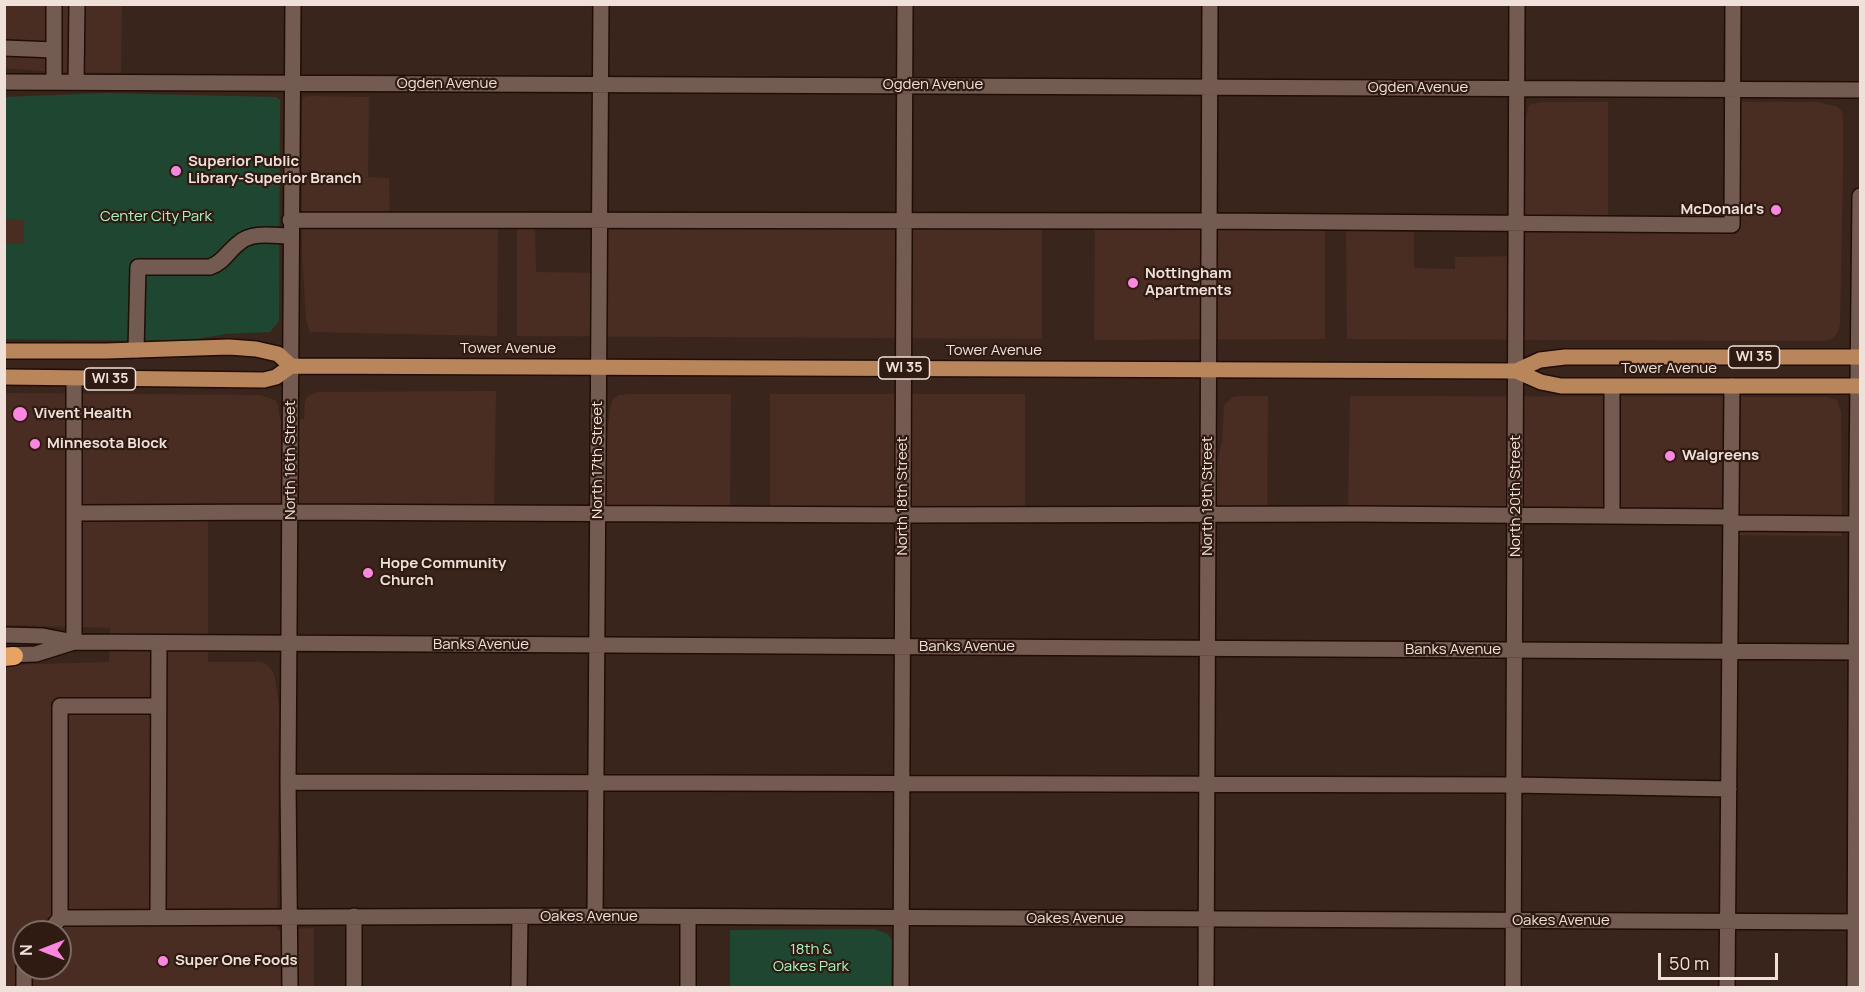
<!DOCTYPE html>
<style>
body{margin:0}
#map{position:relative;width:1865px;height:992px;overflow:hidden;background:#3a251d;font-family:Manrope,sans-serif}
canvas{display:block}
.frame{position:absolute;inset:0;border:6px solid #efe0da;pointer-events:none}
.north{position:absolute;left:12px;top:920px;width:60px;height:60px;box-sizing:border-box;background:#301b13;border:2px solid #7c6a63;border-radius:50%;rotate:270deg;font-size:16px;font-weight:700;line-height:24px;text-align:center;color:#efe0da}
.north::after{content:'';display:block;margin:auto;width:21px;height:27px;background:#fe86e1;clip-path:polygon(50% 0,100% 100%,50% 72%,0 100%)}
.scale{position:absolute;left:1658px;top:953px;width:120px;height:27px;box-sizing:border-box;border:3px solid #efe0da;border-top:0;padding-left:8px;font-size:18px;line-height:21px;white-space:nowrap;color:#efe0da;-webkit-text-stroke:4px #301b13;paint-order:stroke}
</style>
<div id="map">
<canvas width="1865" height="992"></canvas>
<div class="frame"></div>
<div class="north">N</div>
<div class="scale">50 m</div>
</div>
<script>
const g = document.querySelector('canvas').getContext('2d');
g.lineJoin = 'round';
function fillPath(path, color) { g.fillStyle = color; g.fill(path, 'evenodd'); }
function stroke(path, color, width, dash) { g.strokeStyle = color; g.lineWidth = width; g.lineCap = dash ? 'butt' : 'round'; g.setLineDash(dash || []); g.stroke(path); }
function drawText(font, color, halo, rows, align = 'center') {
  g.font = font + ' Manrope,sans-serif'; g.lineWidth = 4.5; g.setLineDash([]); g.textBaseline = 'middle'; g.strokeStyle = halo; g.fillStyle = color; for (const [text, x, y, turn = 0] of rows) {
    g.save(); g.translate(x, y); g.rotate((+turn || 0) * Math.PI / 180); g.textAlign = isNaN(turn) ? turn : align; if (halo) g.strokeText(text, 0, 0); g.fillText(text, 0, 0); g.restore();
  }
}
const built = new Path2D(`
 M4 5H122L121 73 54 72 5 68Z
 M309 96 369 97 368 177 389 178 390 226H498L497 336 310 332 306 320 302 253V101L303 97Z
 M1541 102H1608V232H1736L1737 102H1818L1838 107 1842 112 1843 118V171L1840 324 1837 334 1832 339 1822 341 1347 339 1346 231 1414 232V268L1455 269V257L1525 256V120L1529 105Z
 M5 219H24V244H5Z
 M517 226H535L536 272 606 273 607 228 1042 227V339L517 336Z
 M1095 227H1325V339L1094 340Z
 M496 391 494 508 208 507V662H260L266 664 272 670 275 678 279 708 277 930 314 928V987H5L4 665 109 662 110 628 5 625V393L260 395 275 400 278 406 280 420 304 419 305 402 308 396 318 392ZM24 932H60V968H24Z
 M629 394H731L730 508 605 507 606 443 610 408 613 399 619 395Z
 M770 394H1025V512L770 509Z
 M1241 396H1268L1267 510H1217V464L1222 441 1224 405 1233 397Z
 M1350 396 1828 397 1837 400 1841 412 1842 536 1722 535 1721 512 1348 510Z`);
const green = new Path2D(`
 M106 93 276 97 280 100 279 321 270 332 226 334 197 339 167 341 5 339V244H24V220L5 219 4 97Z
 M874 929 888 934 892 940 891 987H730V930Z`);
const minor = new Path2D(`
 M4 48 54 50
 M4 82 1860 90
 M54 82V4
 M76 82 77 4
 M290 220 1209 221 1732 225 1733 4
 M136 350 138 267H210C223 263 228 251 239 243 252 231 274 236 290 236
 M74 379V642
 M74 513 291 512 902 515 1357 514 1731 517
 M1612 516V387
 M1731 523 1857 524
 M4 635 43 636 74 642 1860 652
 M4 655 36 654 74 642
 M288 782 1514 785 1729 789
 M595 916 601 4
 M688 917V988
 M60 918 595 916 1860 922
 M158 918 159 643
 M49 932 60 918V706H159
 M24 988V968
 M290 988 288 782 293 4
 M354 988V916
 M519 988 520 917
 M901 988 905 4
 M1206 988 1210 4
 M1513 988 1517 4
 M1727 988 1732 386
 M1855 988 1857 476 1860 196`);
const major = new Path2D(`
 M4 351H106L229 347 256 349 278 354 291 366
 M1516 371 1540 360 1565 357H1860
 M4 377 264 380 276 377 291 366 1516 371 1541 382 1561 386H1860`);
const highway = new Path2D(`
 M4 657 14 656`);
const markers = [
 [176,171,6,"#fe86e1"],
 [1776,210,6,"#fe86e1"],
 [1133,283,6,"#fe86e1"],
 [20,414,8,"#fe86e1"],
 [35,444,6,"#fe86e1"],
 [1670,456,6,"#fe86e1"],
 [368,573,6,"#fe86e1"],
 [163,961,6,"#fe86e1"]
];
const shields = [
 [1754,357,51],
 [904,368,51],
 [110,379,51]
];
const shieldNames = [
 ["WI 35",1754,357],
 ["WI 35",904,368],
 ["WI 35",110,379]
];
const streetNames = [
 ["Ogden Avenue",447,84],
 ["Ogden Avenue",933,85],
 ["Ogden Avenue",1418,88],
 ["Tower Avenue",508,349],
 ["Tower Avenue",994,351],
 ["Tower Avenue",1669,369],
 ["North 16th Street",291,460,-90],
 ["North 17th Street",598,460,-90],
 ["North 18th Street",903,496,-90],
 ["North 19th Street",1208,496,-90],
 ["North 20th Street",1516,496,-90],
 ["Banks Avenue",481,645],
 ["Banks Avenue",967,647],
 ["Banks Avenue",1453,650],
 ["Oakes Avenue",589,917],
 ["Oakes Avenue",1075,919],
 ["Oakes Avenue",1561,921]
];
const poiNames = [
 ["Superior Public",188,162],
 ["Library-Superior Branch",188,179],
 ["McDonald's",1764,210,"right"],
 ["Nottingham",1145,274],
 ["Apartments",1145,291],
 ["Vivent Health",34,414],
 ["Minnesota Block",47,444],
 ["Walgreens",1682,456],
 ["Hope Community",380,564],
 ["Church",380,581],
 ["Super One Foods",175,961]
];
const parkNames = [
 ["Center City Park",156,217],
 ["18th &",811,950],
 ["Oakes Park",811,967]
];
fillPath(built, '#492d22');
fillPath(green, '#1f4630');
stroke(minor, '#200d06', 18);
stroke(major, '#200d06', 18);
stroke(highway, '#200d06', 21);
stroke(minor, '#745b52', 15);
stroke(major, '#b9865c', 15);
stroke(highway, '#e7a362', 18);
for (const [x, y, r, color] of markers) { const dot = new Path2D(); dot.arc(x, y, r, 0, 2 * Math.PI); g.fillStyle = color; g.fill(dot); stroke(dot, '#301b13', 2); }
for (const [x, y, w] of shields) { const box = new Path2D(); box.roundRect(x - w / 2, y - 11, w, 22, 4.5); g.fillStyle = '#301b13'; g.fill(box); stroke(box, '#efe0da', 1.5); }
drawText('bold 14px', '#efe0da', null, shieldNames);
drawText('15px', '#efe0da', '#301b13', streetNames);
drawText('bold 15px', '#efe0da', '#301b13', poiNames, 'left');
drawText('15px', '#a6f5c3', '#301b13', parkNames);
</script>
